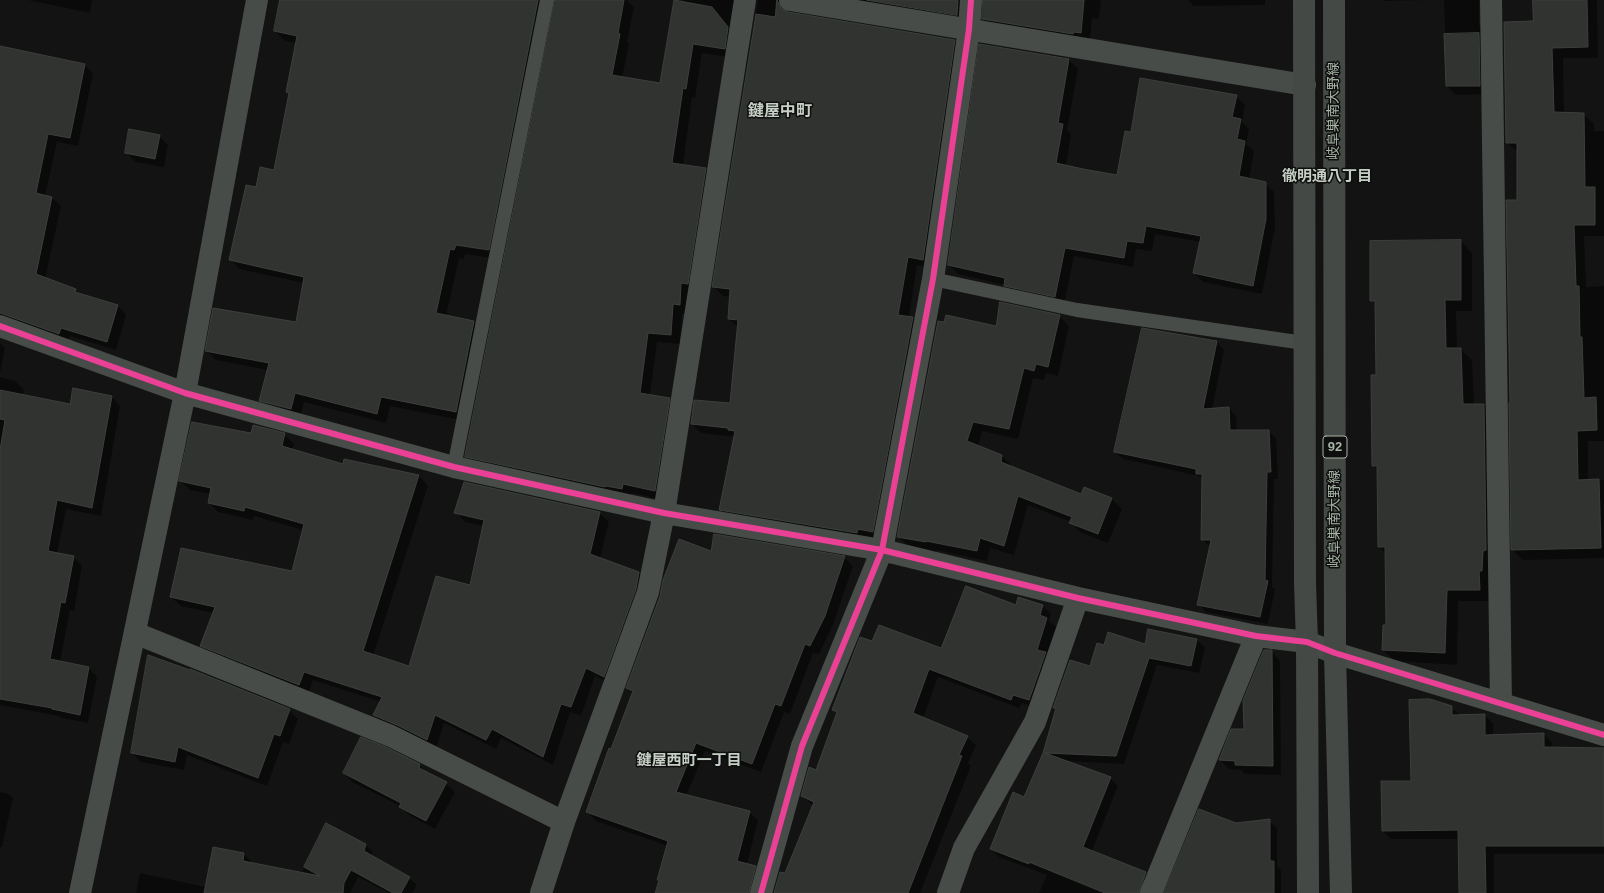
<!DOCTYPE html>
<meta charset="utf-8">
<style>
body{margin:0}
canvas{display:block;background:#121312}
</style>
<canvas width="1604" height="893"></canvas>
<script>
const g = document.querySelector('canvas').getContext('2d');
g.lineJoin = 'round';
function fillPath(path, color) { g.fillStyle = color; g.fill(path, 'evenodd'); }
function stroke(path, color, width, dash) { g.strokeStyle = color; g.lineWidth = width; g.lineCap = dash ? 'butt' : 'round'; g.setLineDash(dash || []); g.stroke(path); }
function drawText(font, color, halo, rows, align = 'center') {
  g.font = font + ' Helvetica,"Noto Sans JP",sans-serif'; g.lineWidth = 3; g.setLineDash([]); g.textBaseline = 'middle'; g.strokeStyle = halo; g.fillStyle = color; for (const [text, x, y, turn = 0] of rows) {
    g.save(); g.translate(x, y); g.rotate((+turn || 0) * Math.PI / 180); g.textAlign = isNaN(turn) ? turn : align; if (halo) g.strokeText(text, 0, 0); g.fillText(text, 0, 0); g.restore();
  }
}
const shadow = new Path2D(`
 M28 0H92L90 13Z
 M282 0H627L634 7 627 42 629 44 622 78 661 84 682 0H747L734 58 702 53 695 98 692 97 683 166 705 169 715 178 689 314 682 313 680 344 657 342 650 395 669 398 679 408 664 500 632 493 631 498 475 466 466 456 556 1H553L498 259 465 254 464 259 459 258 446 316 474 322 483 331 465 421 390 406 386 423 304 402 300 418 270 410 261 400 268 370 216 360 206 351 297 323 304 283 239 269 230 259 256 188 275 171 290 95 287 92 297 43 285 41 275 31Z
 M758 0H791L787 7V13L954 41 964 50 932 269 917 265 909 317 913 318 922 327 882 540 730 519 720 509 735 437 701 433 692 424 731 404 738 327 729 319 731 297 723 296 713 286Z
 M822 0H973L967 24Z
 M984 0H1101L1099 19 1092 18 1090 41 993 28 983 19Z
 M1188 0H1265V5L1193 6Z
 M1383 0H1430L1383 1Z
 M1444 0H1479V25L1487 33 1488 94 1456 95 1447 86Z
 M1534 0H1597L1598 58H1563L1564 113 1583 114 1594 124V131H1604V236H1584L1586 287 1604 286V441H1588V480H1604V558L1523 560 1512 549 1518 153 1507 142 1535 22Z
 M0 47 85 65 93 74 78 146 57 142 45 196 52 198 61 206 45 279 75 290 80 294 118 306 126 315 116 350 70 336 68 342 0 326Z
 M1069 60 1078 69 1067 130 1071 134 1066 166 1117 176 1131 133 1236 96 1245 105 1242 122 1249 129 1246 144 1254 151 1249 180 1265 183 1274 192 1275 228 1262 294 1203 282 1194 273 1201 242 1155 234 1152 251 1136 249 1133 267 1074 256 1064 305 1014 294 1005 285 958 274 949 265Z
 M159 136 168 145 164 167 135 162 126 152Z
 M1461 241 1472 253V311H1456L1457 349H1460L1472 360 1474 405H1484L1495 416 1491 601H1458L1457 665 1395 661 1383 650 1387 626 1386 554 1379 547 1378 470 1373 466 1377 376 1376 305 1371 300Z
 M1059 316 1069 326 1058 376 1046 373 1044 380 1033 378 1018 439 982 431 978 447 1002 456 1012 466 1011 468 1082 495 1084 489 1112 499 1122 509 1108 543 1080 532 1071 522 1028 505 1014 555 990 548 987 561 936 550V552L908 546 898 536 997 328Z
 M1217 342 1224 350 1212 409 1229 408 1236 416 1237 431H1268L1276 438 1278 479H1274L1272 587 1275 589 1268 624 1206 612 1199 604 1210 547 1202 539 1203 480 1199 476 1123 459 1115 452Z
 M0 343 5 348 0 373Z
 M0 377 15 381 24 390 23 395 71 405 112 397 120 406 101 516 66 509 57 554 73 557 82 566 74 611 70 610 60 662 89 668 97 677 88 723 62 718 59 716 0 705Z
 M284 434 294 444 292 450 343 465 345 460 419 476 428 486 373 656 409 667 471 587 484 526 465 522 456 512 599 513 609 522 600 558 639 573 648 582 613 685 595 676 581 716 570 712 553 765 501 738 496 749 444 723 436 748 383 724 374 715 381 702 313 680 308 694 210 655 201 645 213 613 181 606 171 597 293 572 303 530 254 516 253 520 218 512 209 503 211 494 190 490 180 481 252 435Z
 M712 552 844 557 853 566 833 625 819 654 813 653 790 714 784 712 761 772 705 751 686 796 749 812 758 820 747 864 755 867 764 875 759 893H654L668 846 596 821 587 812 634 694 627 688Z
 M1043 606 1051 614 1049 621 1056 627 1047 655 1038 708 1022 703 1019 708 938 677 923 718 967 737 976 745 968 763 971 766 920 893H775L786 874 813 806 802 796 816 771 837 714 833 710 873 642 941 649 1016 607ZM811 799 818 804 811 801Z
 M1197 640 1205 648 1199 673 1157 665 1124 764 1065 761 1110 778 1118 786 1092 851 1145 873 1153 881 1148 893H1039L1047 875 999 857 991 849 1025 798 1044 753 1057 709 1054 707 1090 668 1105 647 1146 645Z
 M1271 651 1280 661 1281 775 1245 774 1241 770 1229 769 1220 760 1232 730H1245Z
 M1451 707 1461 716 1485 715 1493 724V735L1544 734 1552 742 1553 748 1604 754V854H1494V893H1460L1459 839H1391L1383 831 1412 782Z
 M289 710 298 719 289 744 283 742 267 786 187 755 184 770 141 762 132 753Z
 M419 765 428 774 446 783 455 792 435 829 409 815 400 806 352 782 344 773Z
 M0 792 8 794 13 798 2 847H0Z
 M1269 821 1277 828V866L1281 870V893H1166L1235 824Z
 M326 825 366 845 373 852 371 856 409 878 417 885 412 893H389L358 877 350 893H136L140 873 206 887 214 848 244 854 251 861V864L302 873Z`);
const building = new Path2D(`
 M280 0H538L489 250 456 245 454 250 450 249 436 313 474 321 456 412 381 397 377 414 295 393 291 409 259 401 269 363 205 351 213 308 296 322 304 277 229 260 246 185 256 187 260 167 274 170 289 93 286 92 297 36 274 31Z
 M555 0H624L618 33 620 34 612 75 660 83 674 0 712 7 728 27 725 49 693 44 686 89 683 88 672 163 706 168 688 284 681 283 680 305 673 304 671 335 648 333 640 393 670 398 655 491 623 484 622 489 606 486 605 487 465 457Z
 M777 0 782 9 788 12 955 40 923 260 908 257 898 315 913 317 873 532 858 529 857 533 719 510 735 431 728 430V428L691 424 694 400 730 403 738 320 728 319 730 289 712 287 756 14 775 17Z
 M867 0H958L957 15Z
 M983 0H1084L1081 33 1074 32 1073 34 982 19Z
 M1533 0H1587L1588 47 1552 48 1554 112 1584 113 1585 187H1595V225H1574L1576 286H1579L1580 337H1582L1584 398 1596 397 1597 430 1577 431 1578 480 1599 479 1601 548 1511 550 1509 403H1510L1506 200H1517V143H1506L1504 22 1533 21Z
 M1479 33 1480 86H1446L1444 34Z
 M979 44 1069 59 1058 123 1063 124 1056 163 1083 169 1117 175 1125 131 1131 132 1140 78 1237 95 1232 117 1241 119 1237 139 1245 141 1239 176 1266 182V219L1253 286 1193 273 1201 236 1146 226 1143 243 1127 241 1124 258 1065 248 1055 297 1004 286 1005 278 948 265Z
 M0 46 85 64 70 138 48 134 36 193 52 197 36 274 76 289 75 292 118 305 107 342 61 328 59 334 0 313Z
 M129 129 160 135 155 159 125 153Z
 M1461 240V300H1445L1446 348H1461L1463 404H1484L1486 550 1483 551 1482 571H1479L1480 590H1447L1445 653 1382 650 1383 625H1386L1385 547H1378L1377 466H1372L1371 375H1376L1375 301H1370V241Z
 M1000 302 1060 315 1048 367 1036 364 1034 371 1024 368 1009 429 973 422 967 441 1002 455 1001 462 1081 494 1084 487 1112 498 1098 534 1069 523 1072 517 1018 496 1004 546 980 538 977 551 926 541V542L897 537 938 321 944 322 946 315 996 326Z
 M1142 328 1217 341 1203 409 1229 407 1230 430H1269L1271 472H1267L1265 580 1268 581 1260 617 1197 605 1211 540H1201L1202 474H1196V469L1114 452Z
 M73 388 112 396 92 508 57 500 48 551 74 556 65 603 61 602 50 659 89 667 80 715 52 709V708L0 699V450L5 420 0 419V390L70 404Z
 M192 422 251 433 253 425 285 433 282 446 343 464 344 459 419 475 363 651 409 666 436 576 470 585 484 520 454 513 464 482 600 512 590 554 639 572 636 589 604 677 586 668 571 707 561 704 543 757 492 729 486 740 435 715 427 740 397 725 373 715 382 697 304 672 299 685 200 646 215 607 170 597 181 548 292 571 304 524 245 507 244 511 208 503 211 488 179 481Z
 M714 534 845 556 825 616 810 646 805 644 781 706 775 704 752 764 696 743 676 792 750 811 737 861 756 866 749 893H655L659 880H657L668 841 586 812 609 748 611 749 633 691 626 688 660 596 663 580 679 539 711 551Z
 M966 586 1016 605 1018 597 1043 605 1040 615 1047 618 1037 650 1046 652 1029 700 1013 695 1011 700 929 669 913 713 968 736 959 755 962 756 908 893H774L780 872 785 873 814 802 801 796 809 767 816 770 837 712 832 710 860 637 872 641 879 625 941 648Z
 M1148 629 1197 639 1191 666 1149 658 1116 756 1045 753 1111 777 1083 847 1146 872 1139 893H1105L1029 862V864L990 849 1013 792 1024 797 1043 753 1056 708H1053L1070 660 1090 666 1097 643 1104 645 1108 632 1145 644Z
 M1264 650H1272L1273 766 1235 765V761L1219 760 1231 729H1244L1243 701Z
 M148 655 190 670V669L290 709 280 736 274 734 258 778 178 747 175 762 131 753Z
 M1430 699 1452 706V715L1485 714V735L1544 733V747L1604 748V846H1485L1486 893H1459L1458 830 1382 831 1381 781H1411L1409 700Z
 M361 737 386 747 420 764 419 768 447 782 426 821 399 807 401 803 343 773Z
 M1199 809 1236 823 1270 819V861H1274V893H1164Z
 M326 823 366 844 364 851 410 877 401 893H393L351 870 344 883 343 893H204L213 847 244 853 243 861 320 876 304 867Z`);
const service = new Path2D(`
 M933 279 1077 310 1304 343
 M454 467 547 0`);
const minor = new Path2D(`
 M790 0 1305 85
 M1491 0 1501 704
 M0 326 185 393 454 467 664 513 882 550 1078 598 1256 636 1307 642 1335 653 1604 735
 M135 633 391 736 564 822
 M80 893 185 393 257 0
 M541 893 564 822 648 592 664 513 745 0
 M761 893 802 746 882 550 933 279 969 29 971 0
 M948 893 964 848 1035 722 1078 598
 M1151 893 1256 636`);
const primary = new Path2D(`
 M1304 0 1305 583 1307 642 1308 893
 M1334 0 1335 653 1341 893`);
const cycleway = new Path2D(`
 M0 326 185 393 454 467 664 513 882 550 1078 598 1256 636 1307 642 1335 653 1604 735
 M761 893 802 746 882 550 933 279 969 29 971 0`);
const shields = [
 [1335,447,24]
];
const shieldNames = [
 ["92",1335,447]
];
const streetNames = [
 ["岐阜巣南大野線",1334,111,-90],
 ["岐阜巣南大野線",1335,519,-90]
];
const neighbourhoodNames = [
 ["徹明通八丁目",1327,177],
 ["鍵屋西町一丁目",689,761]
];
const quarterNames = [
 ["鍵屋中町",780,112]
];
fillPath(shadow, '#0007');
fillPath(building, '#313331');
stroke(building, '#3c3f3b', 1);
stroke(service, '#484c48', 14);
stroke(minor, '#484c48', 22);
stroke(primary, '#454945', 22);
stroke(cycleway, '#ea4096', 6);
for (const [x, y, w] of shields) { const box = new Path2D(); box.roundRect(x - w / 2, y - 11, w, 22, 3); g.fillStyle = '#0d0e0d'; g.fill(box); stroke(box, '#a6b3a4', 1); }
drawText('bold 13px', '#a6b3a4', null, shieldNames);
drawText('14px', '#a6b3a4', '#0d0e0d', streetNames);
drawText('bold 15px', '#c6cfc5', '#0d0e0d', neighbourhoodNames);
drawText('bold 16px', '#c6cfc5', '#0d0e0d', quarterNames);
</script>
